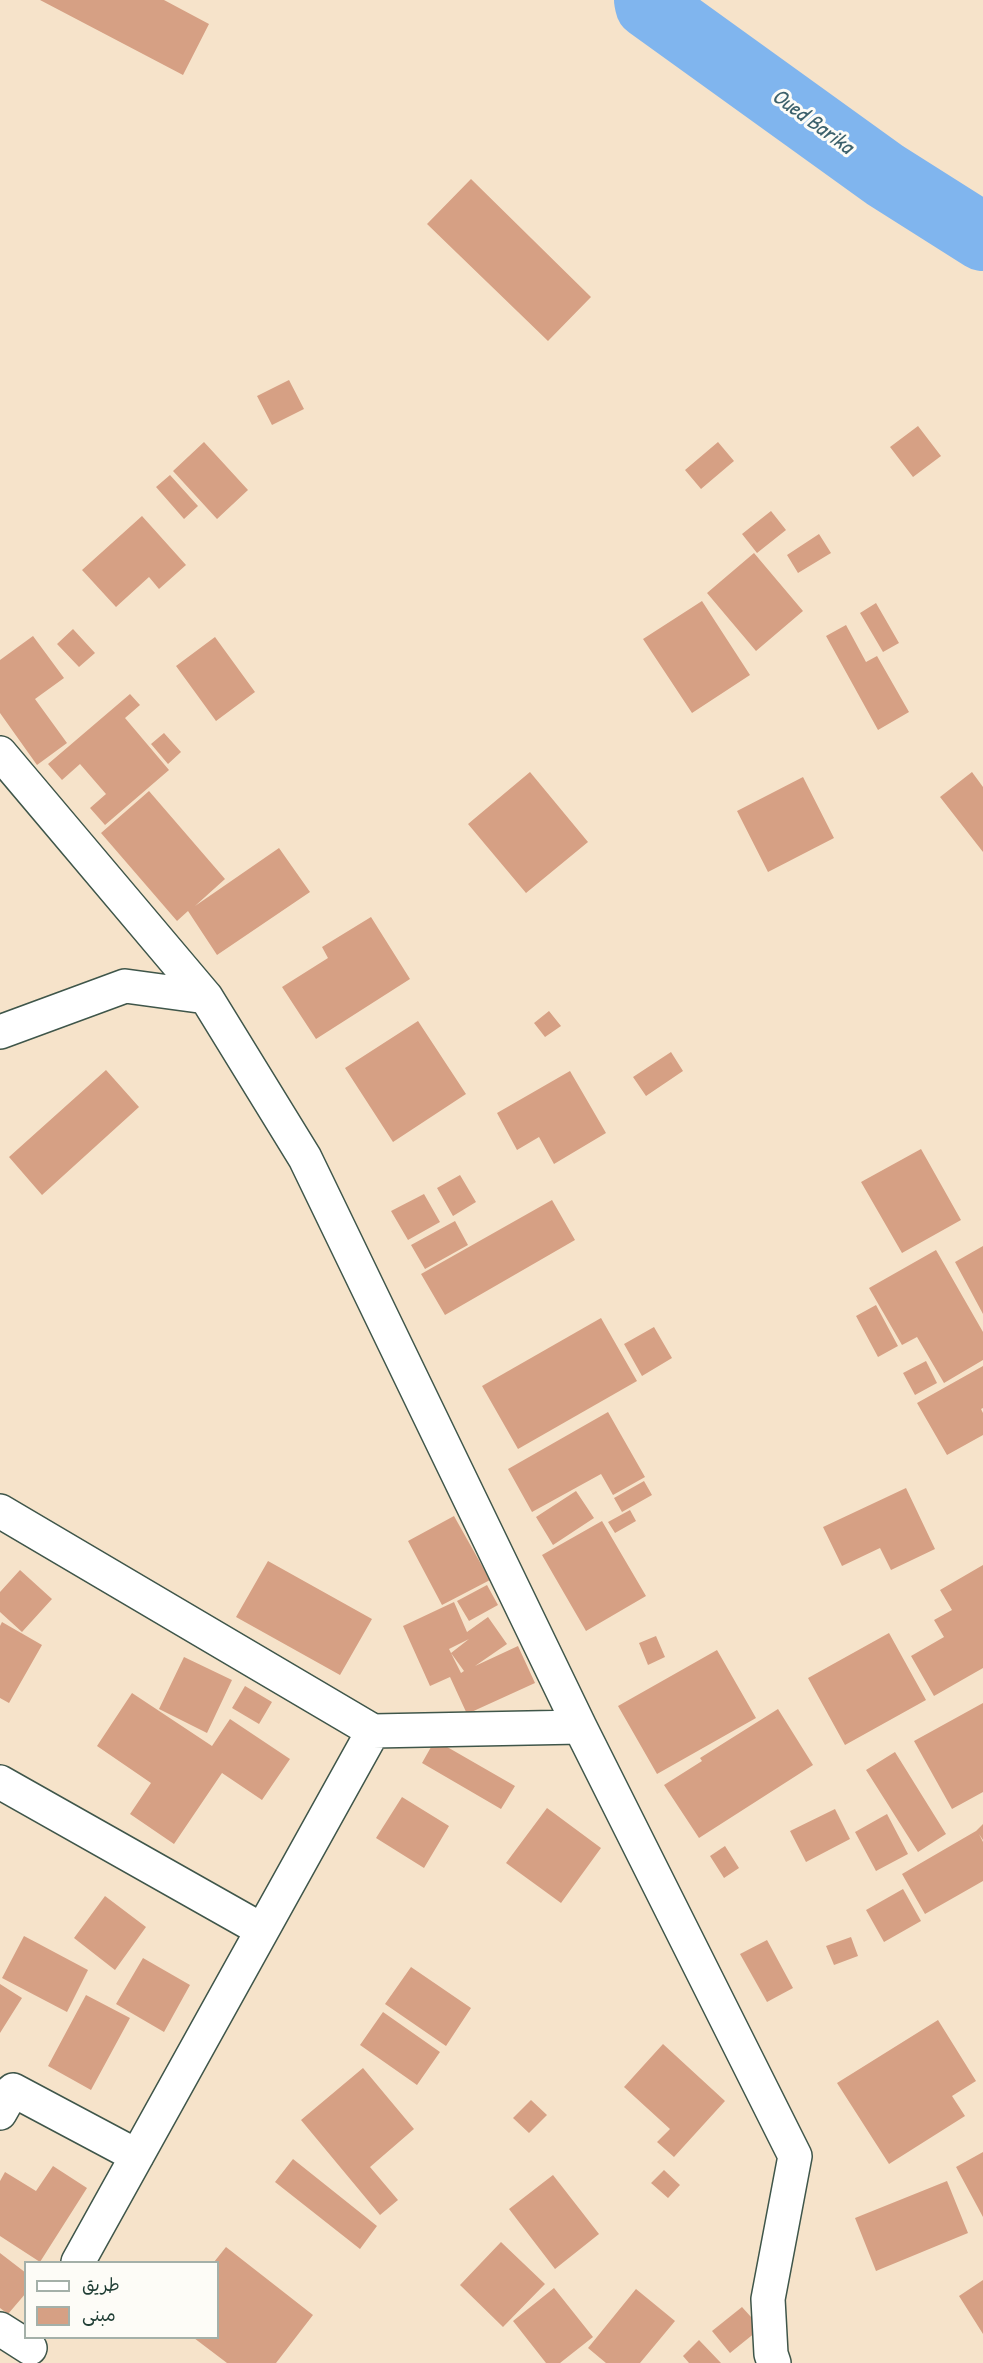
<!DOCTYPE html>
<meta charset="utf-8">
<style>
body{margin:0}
#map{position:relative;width:983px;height:2363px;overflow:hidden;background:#f6e3ca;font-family:"Patrick Hand","Playpen Sans Arabic",sans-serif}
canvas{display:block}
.legend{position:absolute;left:24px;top:2261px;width:195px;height:78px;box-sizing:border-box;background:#fdfcf7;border:2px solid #a4b0a9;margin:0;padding:8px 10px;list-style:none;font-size:18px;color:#1f3d34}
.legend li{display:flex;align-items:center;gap:12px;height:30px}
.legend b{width:30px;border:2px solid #a4b0a9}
</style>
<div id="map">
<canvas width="983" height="2363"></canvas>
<ul class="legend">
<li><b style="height:8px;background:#fff"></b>طريق</li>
<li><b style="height:16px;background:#d6a084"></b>مبنى</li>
</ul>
</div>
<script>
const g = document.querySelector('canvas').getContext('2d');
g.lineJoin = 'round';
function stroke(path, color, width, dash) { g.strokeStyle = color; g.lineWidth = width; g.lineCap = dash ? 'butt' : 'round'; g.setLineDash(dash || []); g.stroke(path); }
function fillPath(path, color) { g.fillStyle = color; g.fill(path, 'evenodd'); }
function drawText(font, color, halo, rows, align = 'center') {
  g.font = font + ' "Patrick Hand",sans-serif'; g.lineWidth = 6; g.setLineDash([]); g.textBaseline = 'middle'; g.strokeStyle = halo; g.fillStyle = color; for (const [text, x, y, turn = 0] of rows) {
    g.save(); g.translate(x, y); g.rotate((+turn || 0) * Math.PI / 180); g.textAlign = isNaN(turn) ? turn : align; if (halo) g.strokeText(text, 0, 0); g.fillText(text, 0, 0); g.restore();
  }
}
const river = new Path2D(`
 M648 0 649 5 885 175 983 237`);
const building = new Path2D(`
 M40 0H164L209 24 183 75Z
 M471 179 591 297 548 341 427 224Z
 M289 380 304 409 272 425 257 396Z
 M918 426 941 456 913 477 890 447Z
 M204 442 248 490 217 519 173 471Z
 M718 442 734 461 701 489 685 470Z
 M170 475 198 506 184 519 156 487Z
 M771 511 786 530 757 553 742 534Z
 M142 516 186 565 159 589 149 577 116 607 82 570Z
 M819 534 831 553 798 573 787 555Z
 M754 553 803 611 756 651 707 593Z
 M702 601 750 675 692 713 643 639Z
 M876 603 899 643 883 652 860 613Z
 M846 625 866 662 877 656 909 712 878 730 826 636Z
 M73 629 95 653 79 667 57 644Z
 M33 636 64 678 35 699 67 743 37 765 0 713V660Z
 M215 637 255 692 216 721 176 666Z
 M130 694 140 705 125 718 169 770 105 825 90 808 106 794 80 764 62 780 48 764Z
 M164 733 181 752 168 764 151 744Z
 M530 772 588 842 526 893 468 824Z
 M972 772 983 787V852L940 797Z
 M803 777 834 838 768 872 737 811Z
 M149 791 225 879 195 906 279 848 310 892 217 955 188 911 177 921 101 833Z
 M371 917 410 979 316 1039 282 987 328 958 322 947Z
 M549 1011 561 1026 545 1037 534 1023Z
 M418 1021 466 1094 393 1142 345 1068Z
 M671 1052 683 1071 646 1096 633 1077Z
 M106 1070 139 1107 42 1195 9 1157Z
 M570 1071 606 1133 554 1164 539 1137 517 1150 497 1113Z
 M921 1149 961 1220 902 1253 861 1182Z
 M460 1175 476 1202 453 1216 437 1188Z
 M424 1194 440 1222 408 1240 391 1211Z
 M552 1200 575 1240 445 1315 421 1274Z
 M455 1221 468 1245 425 1269 411 1245Z
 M983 1246V1314L955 1262Z
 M936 1250 983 1332V1360L944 1383 917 1337 902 1345 869 1288Z
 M876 1305 898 1346 878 1357 856 1316Z
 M601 1318 637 1381 518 1449 482 1386Z
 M654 1327 672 1358 642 1376 624 1344Z
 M926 1361 937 1383 915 1395 903 1373Z
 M983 1366V1408L981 1409 983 1413V1435L947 1455 917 1403Z
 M608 1412 645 1477 613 1495 601 1474 532 1512 508 1469Z
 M644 1481 652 1495 622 1512 614 1498Z
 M906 1488 935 1549 891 1570 880 1548 842 1566 823 1527Z
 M576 1491 594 1518 553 1545 536 1517Z
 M630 1510 636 1521 615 1533 608 1522Z
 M454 1516 490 1580 442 1605 408 1541Z
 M602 1521 646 1596 586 1631 542 1555Z
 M268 1561 372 1619 340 1675 236 1617Z
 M983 1565V1668L934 1696 911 1656 944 1637 934 1620 952 1610 940 1590Z
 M20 1570 52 1599 22 1632 0 1612V1592Z
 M487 1585 498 1605 469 1621 457 1601Z
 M454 1602 467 1632 488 1617 507 1644 475 1666 518 1646 535 1683 467 1714 450 1677 430 1686 403 1626ZM469 1639 451 1653 464 1671 461 1673 449 1649Z
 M2 1622 42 1645 9 1703 0 1698V1626Z
 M889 1633 926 1700 845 1745 808 1678Z
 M656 1636 665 1657 648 1665 639 1643Z
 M717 1650 756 1718 657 1774 618 1706Z
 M184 1657 232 1680 207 1733 159 1709Z
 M245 1686 272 1702 259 1724 232 1708Z
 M132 1693 212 1746 230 1719 290 1759 262 1800 222 1773 174 1844 130 1814 151 1783 97 1746Z
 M983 1703V1792L952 1809 914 1741Z
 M778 1709 813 1765 699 1838 664 1785 702 1761 700 1758Z
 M435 1740 515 1786 501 1809 422 1763Z
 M895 1752 946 1834 918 1852 866 1770Z
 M402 1797 449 1826 424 1868 376 1838Z
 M547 1808 601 1848 561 1903 506 1863Z
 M835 1809 850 1839 806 1862 790 1831Z
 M887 1814 908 1854 876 1871 855 1832Z
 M983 1824V1840L979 1834 983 1842V1881L925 1914 902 1874 976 1831Z
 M725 1846 739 1868 724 1878 710 1856Z
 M903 1889 921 1921 884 1942 866 1910Z
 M105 1896 146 1927 115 1970 74 1938Z
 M24 1936 88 1970 67 2012 2 1978Z
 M851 1937 858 1956 834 1965 826 1946Z
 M767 1940 793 1988 767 2002 740 1954Z
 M143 1958 190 1985 164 2032 116 2004Z
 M411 1967 471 2008 446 2046 385 2004Z
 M0 1984 22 1998 0 2033Z
 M86 1995 130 2018 91 2090 48 2066Z
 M383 2012 440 2052 417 2085 360 2045Z
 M938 2020 976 2081 952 2096 965 2116 889 2164 837 2083Z
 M663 2044 725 2101 674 2157 657 2142 670 2129 624 2087Z
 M363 2068 414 2129 370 2167 398 2200 380 2215 301 2120Z
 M531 2100 547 2115 529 2133 513 2118Z
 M983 2152V2217L956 2167Z
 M293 2159 377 2226 360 2249 275 2182Z
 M53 2166 87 2188 40 2262 0 2236V2181L5 2172 36 2191Z
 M664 2170 680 2185 668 2198 651 2183Z
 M553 2175 599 2234 555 2269 509 2209Z
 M947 2181 968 2233 876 2271 855 2218Z
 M501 2242 545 2284 503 2327 460 2285Z
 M226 2247 313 2315 276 2363H227L194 2338H218V2262H214Z
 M0 2253 26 2273V2293L8 2314 0 2308Z
 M983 2280V2334L959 2296Z
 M554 2288 593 2337 560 2363H546L513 2321Z
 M636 2289 675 2321 640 2363H606L588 2348Z
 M742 2307 761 2328 730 2353 712 2331Z
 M699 2340 721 2363H689L683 2356Z`);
const minor = new Path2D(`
 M0 753 206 997 305 1158 580 1727 795 2156 768 2299 771 2354 774 2363
 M0 1032 125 986 206 997
 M0 1511 373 1731 580 1727
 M0 1782 262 1930
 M0 2113 13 2090 137 2156
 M78 2262 373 1731
 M0 2329 30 2348`);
const waterNames = [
 ["Oued Barika",812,122,36]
];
stroke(river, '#80b5ee', 68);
fillPath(building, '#d6a084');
stroke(minor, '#3f564a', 36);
stroke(minor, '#fff', 33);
drawText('italic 22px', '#3c616c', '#fdfcf7', waterNames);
</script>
